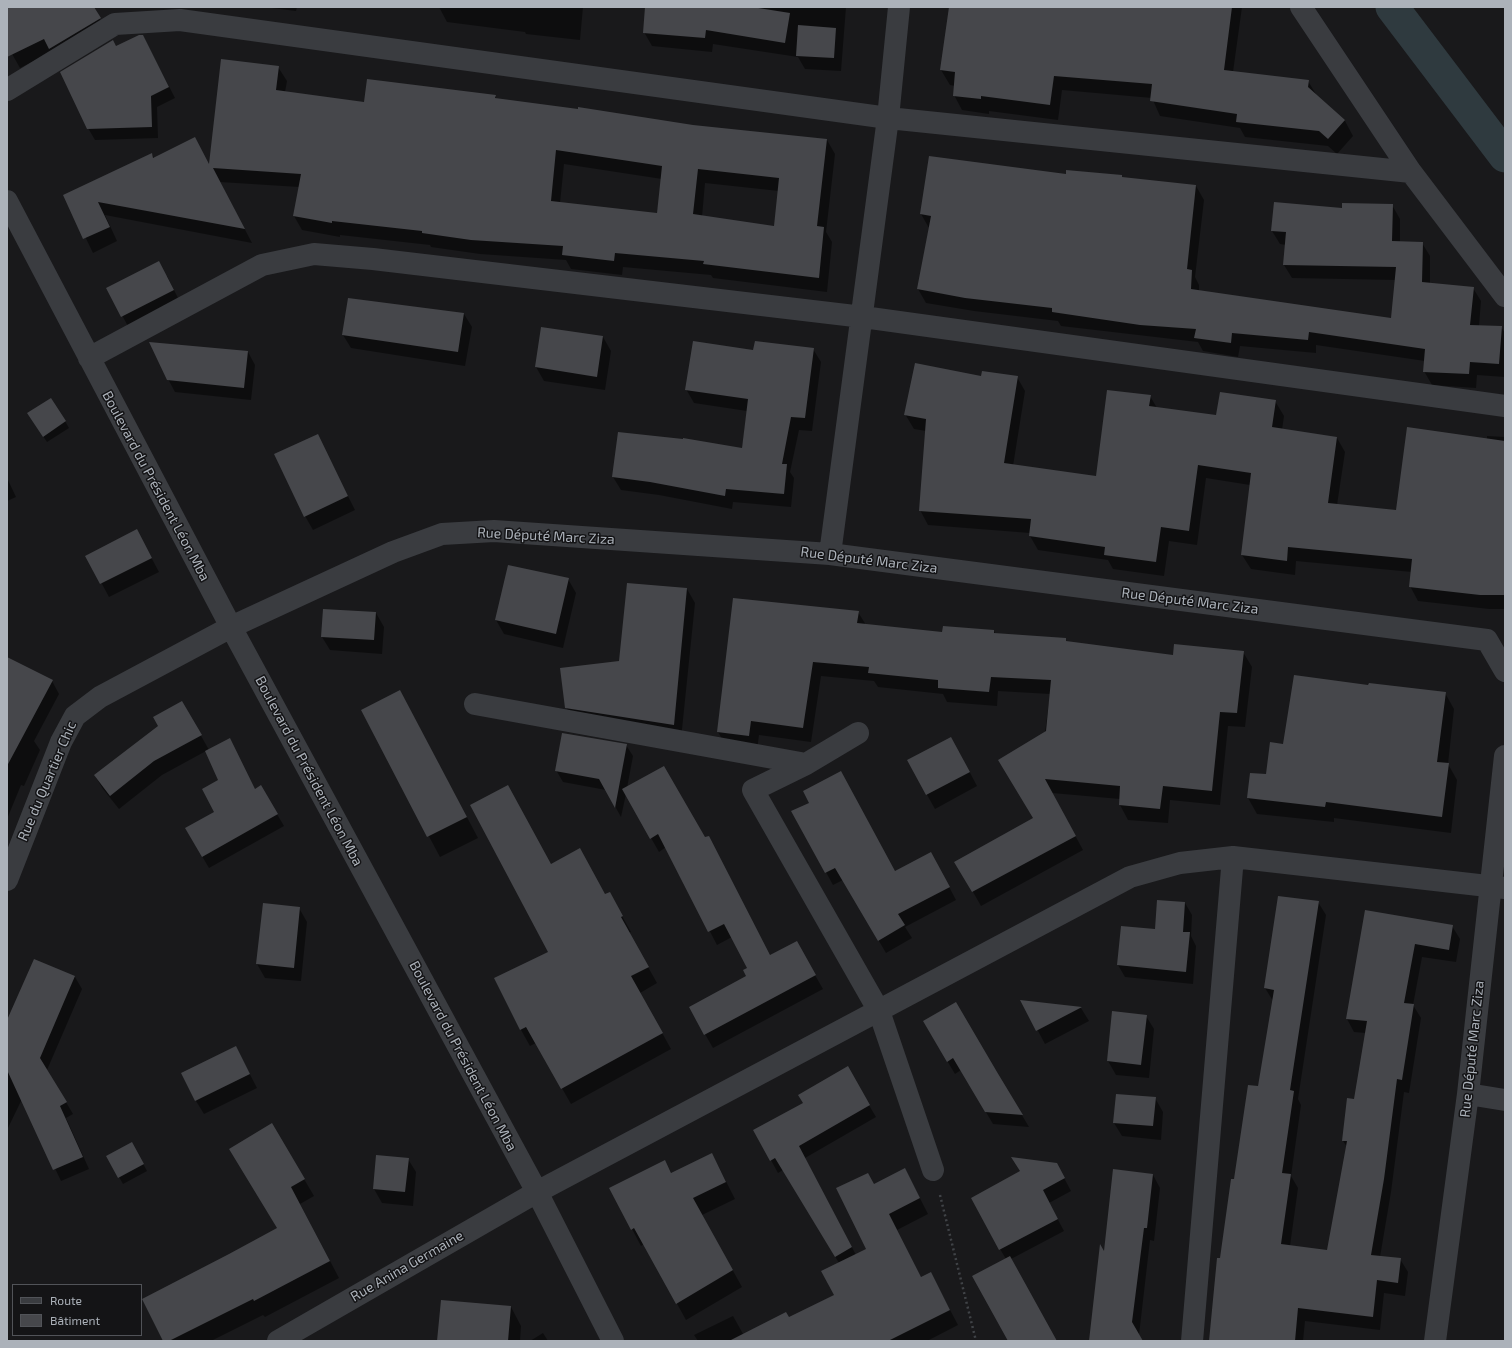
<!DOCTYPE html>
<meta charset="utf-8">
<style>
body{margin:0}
#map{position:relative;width:1512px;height:1348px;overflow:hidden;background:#19191b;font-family:"Exo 2",sans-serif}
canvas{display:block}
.frame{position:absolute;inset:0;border:8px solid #acb2ba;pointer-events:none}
.legend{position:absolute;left:12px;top:1284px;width:130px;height:52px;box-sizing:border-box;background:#141416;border:1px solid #515358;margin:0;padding:5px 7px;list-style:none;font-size:12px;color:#acb2ba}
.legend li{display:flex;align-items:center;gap:8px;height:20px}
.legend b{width:20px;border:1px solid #515358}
</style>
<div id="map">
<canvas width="1512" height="1348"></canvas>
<div class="frame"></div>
<ul class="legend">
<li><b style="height:5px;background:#3a3c40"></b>Route</li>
<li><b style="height:11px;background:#46474b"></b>Bâtiment</li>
</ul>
</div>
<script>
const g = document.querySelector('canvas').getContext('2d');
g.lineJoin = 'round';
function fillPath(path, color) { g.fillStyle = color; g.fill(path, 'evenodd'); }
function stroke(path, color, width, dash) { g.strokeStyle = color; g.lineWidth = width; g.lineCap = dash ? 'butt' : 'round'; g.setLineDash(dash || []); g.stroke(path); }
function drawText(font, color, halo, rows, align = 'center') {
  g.font = font + ' "Exo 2",sans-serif'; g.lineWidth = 3; g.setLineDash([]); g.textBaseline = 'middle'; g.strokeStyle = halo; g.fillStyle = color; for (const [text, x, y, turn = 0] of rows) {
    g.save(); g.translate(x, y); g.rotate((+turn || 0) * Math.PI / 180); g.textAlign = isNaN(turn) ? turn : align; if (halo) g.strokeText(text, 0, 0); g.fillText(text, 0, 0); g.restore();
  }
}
const shadow = new Path2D(`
 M7 7H93L107 32 52 52 20 68 7 45Z
 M264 7H297L296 11Z
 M439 7H583L580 40 526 34 525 32 447 22Z
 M646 7H846L841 71 805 69 798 57 713 44 712 52 652 46 644 32Z
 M950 7H1242L1233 72 1308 81 1317 96 1345 121 1353 136 1337 154 1328 146 1245 137 1240 128 1160 116 1152 98 1062 90 1058 120 989 111V114L962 110 954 95 955 86 950 85 941 70Z
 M143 36 175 98 157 107 158 138 95 140 88 128 116 47Z
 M278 67 287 81 285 92 365 104 495 96 497 99 693 126 827 140 835 154 826 232 832 242 827 292 713 278 711 275 623 267 622 275 571 269 566 260 480 254 431 247 430 245 340 235V237L302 230 294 216 299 187 220 182 252 243 105 215 117 241 93 253 65 195 152 154 154 158 209 166ZM564 164 662 179 657 214 560 203ZM705 183 779 191 775 227 702 217Z
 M1066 175 1196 186 1204 200 1195 277 1199 285V291L1392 319 1396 280 1292 278 1284 265 1286 245 1280 244 1272 231 1343 209 1392 205 1400 219V242L1422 243 1430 256V284L1473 288 1481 301 1479 326 1501 327 1505 333V377L1477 375 1476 388 1432 385 1424 371 1425 361 1316 345V353L1240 346 1238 357 1203 351 1198 342 1061 326 1058 321 974 311 926 303 918 289 929 228 921 214Z
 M167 276 181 304 130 330 108 289Z
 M464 314 472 327 465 366 351 348 343 335Z
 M603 337 611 351 605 390 544 381 536 367Z
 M813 349 821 362 812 431 799 430 790 472 794 478 791 507 733 502 732 509 659 495 621 490 613 477 742 449 747 411 694 403 686 389 754 351Z
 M248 352 255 365 251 400 175 392 168 379Z
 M982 377H1017L1025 391 1013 466 1096 477 1150 396 1157 408 1217 416 1275 401 1284 416 1282 430 1337 438 1345 452 1337 505 1397 511 1487 440V436L1505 437V609H1489L1418 601 1410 586 1412 572 1296 561 1295 575 1251 569 1242 555 1250 485 1206 478 1197 545 1169 541 1164 576 1113 569 1108 560 1038 550 1030 536V533L928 525 920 510 926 431 914 429 905 414Z
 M32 420 65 421 69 428 47 442Z
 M317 435 355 510 313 530 305 516Z
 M7 478 16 497 7 501Z
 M144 544 159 572 109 597 87 556Z
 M568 579 576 593 563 648 504 634 496 620Z
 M687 589 695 603 681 739 574 721 566 707 620 662Z
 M858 612 866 625 943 633 994 631 996 635 1065 639 1067 642 1173 656 1243 652 1252 667 1245 727 1228 726 1220 805 1170 800 1168 823 1128 820 1120 805V799L1052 793 1083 850 981 906 956 862 1034 818 1050 694 998 691 997 706 947 702 943 694 878 687 874 681 821 676 811 742 759 735 757 750 726 746 718 732Z
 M376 613 384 627 382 654 330 650 322 637Z
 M7 658 52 681 59 694 34 741 40 750 24 786 21 785 7 819Z
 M1369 686 1445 693 1454 709 1448 764 1457 780 1451 833 1334 818V822L1257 814 1248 798 1267 776 1284 745Z
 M400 691 478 838 440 857 362 711Z
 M182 702 209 750 230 739 255 790 261 787 284 826 209 868 186 829 216 812 220 780 206 751 162 775 119 809 103 789 95 776 160 727Z
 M626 745 633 756 627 788 770 956H804L823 989 713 1048 690 1008 747 977 748 968 732 937 717 945 666 847 659 852 626 794 621 817 606 790 563 782 556 770Z
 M959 752 977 786 935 809 908 761Z
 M793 812 895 872 938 866 956 900 905 927 912 938 886 953 843 880 833 885Z
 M551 865 605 895 618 909 631 932 629 933 657 983 640 993 671 1049 571 1104 536 1043 530 1046 521 1030 550 952Z
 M1318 902 1326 915 1298 1099 1301 1105 1291 1176 1298 1188 1290 1246 1328 1251 1347 1147 1343 1141 1355 1100 1366 1033 1354 1032 1347 1019 1366 911 1452 926 1460 939 1456 962 1422 957 1413 1005 1421 1018 1409 1093 1404 1092 1391 1192 1380 1257 1400 1259 1408 1272 1405 1296 1384 1293 1380 1330 1305 1321 1303 1341H1210L1221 1259 1235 1180 1258 1087 1273 1001 1265 988Z
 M1185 903 1192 915 1191 936 1196 946 1193 984 1125 977 1118 965Z
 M299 908 307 922 301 981 265 978 257 964Z
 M34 960 75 977 82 989 47 1070 73 1114 66 1118 89 1169 61 1181 22 1099 7 1130V1023Z
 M1022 1001 1081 1008 1089 1021 1045 1044Z
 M955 1003 1029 1127 993 1124 961 1070 955 1074 924 1022Z
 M1146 1016 1154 1029 1149 1078 1116 1075 1108 1061Z
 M243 1061 257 1088 204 1114 196 1101Z
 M847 1068 876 1117 805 1158 856 1255 868 1249 874 1185 905 1169 928 1214 897 1230 921 1278 939 1289 958 1325 927 1341H760L789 1318 835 1295 839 1263 783 1170 778 1173 755 1131 804 1103Z
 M1155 1098 1163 1112 1161 1140 1122 1136 1114 1123Z
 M132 1143 147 1171 123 1184 107 1156Z
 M712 1154 735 1199 702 1215 742 1287 686 1320 644 1244 641 1246 632 1229 665 1162 672 1174Z
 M377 1156 408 1159 416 1172 413 1206 382 1203 374 1189Z
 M240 1165 304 1179 314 1196 300 1204 339 1278 265 1317 263 1315 211 1341H164L278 1229Z
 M1021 1171 1063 1176 1071 1191 1049 1203 1064 1231 1011 1259 1056 1341H1009L1006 1259 1000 1249Z
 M1153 1175 1160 1188 1154 1241 1150 1240 1139 1335 1142 1341H1091L1104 1253Z
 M511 1307 521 1326 520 1341H438Z
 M733 1316 747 1341H698L694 1335Z
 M543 1333 548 1341H530Z`);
const canal = new Path2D(`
 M1392 7 1505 156`);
const building = new Path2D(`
 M7 7H94L101 18 49 49 44 39 7 57Z
 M645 7H752L790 13 785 43 706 30 705 38 643 33Z
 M949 7H1232L1224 70 1309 80 1308 87 1345 120 1328 139 1319 131 1236 122 1237 114 1150 101 1152 84 1054 76 1050 105 981 96V99L953 96 955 72 940 70Z
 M798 25 836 28 834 58 796 56Z
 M139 35H143L169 87 151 96 152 127 87 129 60 72 113 40 116 46Z
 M221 59 279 66 276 90 364 102 367 79 496 95 495 98 578 109V107L693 125 827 139 817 226 824 227 819 278 703 264 704 261 615 253 614 261 562 255 563 246 471 240 422 233V231L332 221V223L293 216 301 174 213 168 245 229 98 202 110 227 83 239 63 195 152 153 153 158 195 137 209 164ZM556 150 662 166 657 213 551 201ZM698 169 779 178 774 226 693 214Z
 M929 156 1066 174V170L1122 175V177L1196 185 1187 269 1192 270 1191 289 1391 318 1396 267 1283 265 1286 232 1271 231 1274 202 1342 208V203L1393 204 1392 241 1423 242 1422 282 1474 287 1470 325 1502 326 1499 364 1470 362 1469 374 1423 372 1425 349 1309 332 1308 340 1232 333 1231 343 1194 338 1196 329 1140 325 1052 312V308L965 298 917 289 931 216 920 214Z
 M159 261 174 290 121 317 106 288Z
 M348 298 464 313 458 352 342 335Z
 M541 327 603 336 597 377 535 367Z
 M693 341 753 350 755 341 814 348 805 418 791 417 782 464H787L784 494 726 489 725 496 650 482 612 477 618 432 683 439V438L742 448 748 399 685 390Z
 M149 342 248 351 244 388 167 380Z
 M915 363 981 376 982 371 1018 376 1004 463 1096 476 1107 390 1151 395 1149 406 1216 415 1220 392 1276 400 1272 427 1337 437 1328 503 1396 510 1407 427 1505 441V595H1480L1409 587 1412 559 1288 547 1287 561 1241 555 1251 473 1198 465 1189 531 1161 527 1156 562 1104 555 1105 547 1029 536 1031 519 919 511 926 419 904 415Z
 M51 398 66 421 43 437 27 413Z
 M318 434 348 496 304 517 274 454Z
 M137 529 152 558 100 584 85 556Z
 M508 565 569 578 556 634 495 620Z
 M627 583 687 588 674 725 565 708 560 668 619 661Z
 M733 598 859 611 857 623 942 632 943 626 994 630V633L1066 638V641L1173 655 1174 644 1244 651 1237 713 1220 712 1212 791 1163 786 1160 809 1119 805 1120 786 1045 779 1076 836 972 892 954 862 1033 818 998 760 1046 731 1051 680 991 677 989 692 938 688V680L868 673 869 667 813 662 803 728 751 721 749 736 717 732Z
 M323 609 376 612 374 640 321 637Z
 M7 657 53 680 7 766Z
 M1294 675 1368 685 1369 683 1446 692 1437 762 1449 763 1442 817 1326 802 1325 807 1247 798 1250 773 1266 774 1270 742 1283 744Z
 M400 690 467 817 427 837 361 710Z
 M182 701 202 735 154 761 110 796 94 775 158 726 153 717Z
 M562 733 627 744 615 808 599 779 555 771Z
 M951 737 970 772 926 795 907 760Z
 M230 738 255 789 261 785 278 814 202 857 185 828 214 812 202 789 218 780 205 751Z
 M664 766 705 837 709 836 770 955 797 941 816 975 704 1035 689 1007 746 976 743 970 747 968 724 924 708 932 658 834 650 839 622 789Z
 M841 771 895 871 931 852 950 887 898 914 905 925 878 941 835 868 825 873 791 811 809 803 803 791Z
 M508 785 551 864 580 848 605 894 610 892 623 916 621 917 649 967 631 976 663 1033 561 1089 526 1027 520 1030 494 978 548 952 470 805Z
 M1278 896 1319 901 1290 1090 1294 1091 1282 1173 1291 1174 1281 1244 1327 1250 1347 1141H1342L1347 1098 1354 1099 1367 1021 1346 1019 1365 910 1453 925 1449 950 1415 944 1404 1003 1414 1004 1402 1080 1397 1079 1384 1179 1371 1255 1401 1258 1398 1283 1377 1280 1373 1317 1298 1308 1295 1341H1209L1217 1258H1220L1231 1179H1234L1248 1085 1258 1086 1274 990 1264 988Z
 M1157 900 1185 902 1183 932H1190L1186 972 1117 965 1121 926 1155 929Z
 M263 903 300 907 294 968 256 964Z
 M34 959 75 976 40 1058 67 1102 60 1106 83 1157 53 1170 7 1070V1020Z
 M1020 1000 1082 1007 1036 1031Z
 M956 1002 997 1072 1023 1115 985 1112 953 1058 947 1062 923 1021Z
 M1112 1011 1147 1015 1141 1065 1107 1061Z
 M236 1046 250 1074 195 1101 181 1073Z
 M848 1066 870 1105 799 1146 852 1247 835 1257 775 1158 770 1161 753 1130 803 1103 798 1095Z
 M1116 1094 1156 1097 1153 1126 1113 1123Z
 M272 1123 305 1179 291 1187 330 1261 254 1301 253 1299 169 1341H163L142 1299 229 1254 277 1228 229 1149Z
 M132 1142 144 1164 118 1178 106 1156Z
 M712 1153 726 1182 693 1198 733 1270 676 1304 634 1228 631 1230 609 1188 665 1160 671 1173Z
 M376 1155 409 1158 405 1192 373 1189Z
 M1011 1157 1057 1163 1065 1178 1043 1190 1058 1219 999 1250 971 1198 1020 1171Z
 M905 1168 920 1198 889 1214 921 1277 931 1272 950 1310 888 1341H729L786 1312 789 1317 834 1295 821 1271 866 1249 836 1188 868 1173 874 1184Z
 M1113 1169 1153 1174 1147 1228H1144L1132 1322 1143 1341H1089L1100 1244 1104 1251Z
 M1010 1256 1057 1341H1008L972 1276Z
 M441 1300 511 1306 508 1341H437Z`);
const path = new Path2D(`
 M940 1195 976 1341`);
const minor = new Path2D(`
 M1301 7 1411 172 1505 296
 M7 90 115 24 180 20 888 118 1411 172
 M7 201 231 627 537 1192 613 1341
 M89 358 262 265 314 254 373 259 863 317 1505 406
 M830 554 888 118 899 7
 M475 704 806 764
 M858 733 806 764 753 790 879 1011 933 1170
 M7 880 61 742 75 716 100 697 231 627 393 552 442 534 494 531 830 554 1487 640 1505 671
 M1468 1094 1505 1100
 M278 1341 537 1192 1130 877 1180 863 1233 857 1505 888
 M1192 1341 1233 857
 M1435 1341 1468 1094 1505 756`);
const streetNames = [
 ["Boulevard du Président Léon Mba",156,486,62],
 ["Rue Député Marc Ziza",546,536,3],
 ["Rue Député Marc Ziza",869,560,7],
 ["Rue Député Marc Ziza",1190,601,7],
 ["Boulevard du Président Léon Mba",309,771,62],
 ["Rue du Quartier Chic",47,781,-67],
 ["Rue Député Marc Ziza",1472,1049,-84],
 ["Boulevard du Président Léon Mba",463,1056,62],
 ["Rue Anina Germaine",407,1266,-30]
];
fillPath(shadow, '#0007');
stroke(canal, '#2f3a3f', 33);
fillPath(building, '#46474b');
stroke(path, '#404347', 2.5, [2, 3]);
stroke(minor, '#3a3c40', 22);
drawText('14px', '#acb2ba', '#141416', streetNames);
</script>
